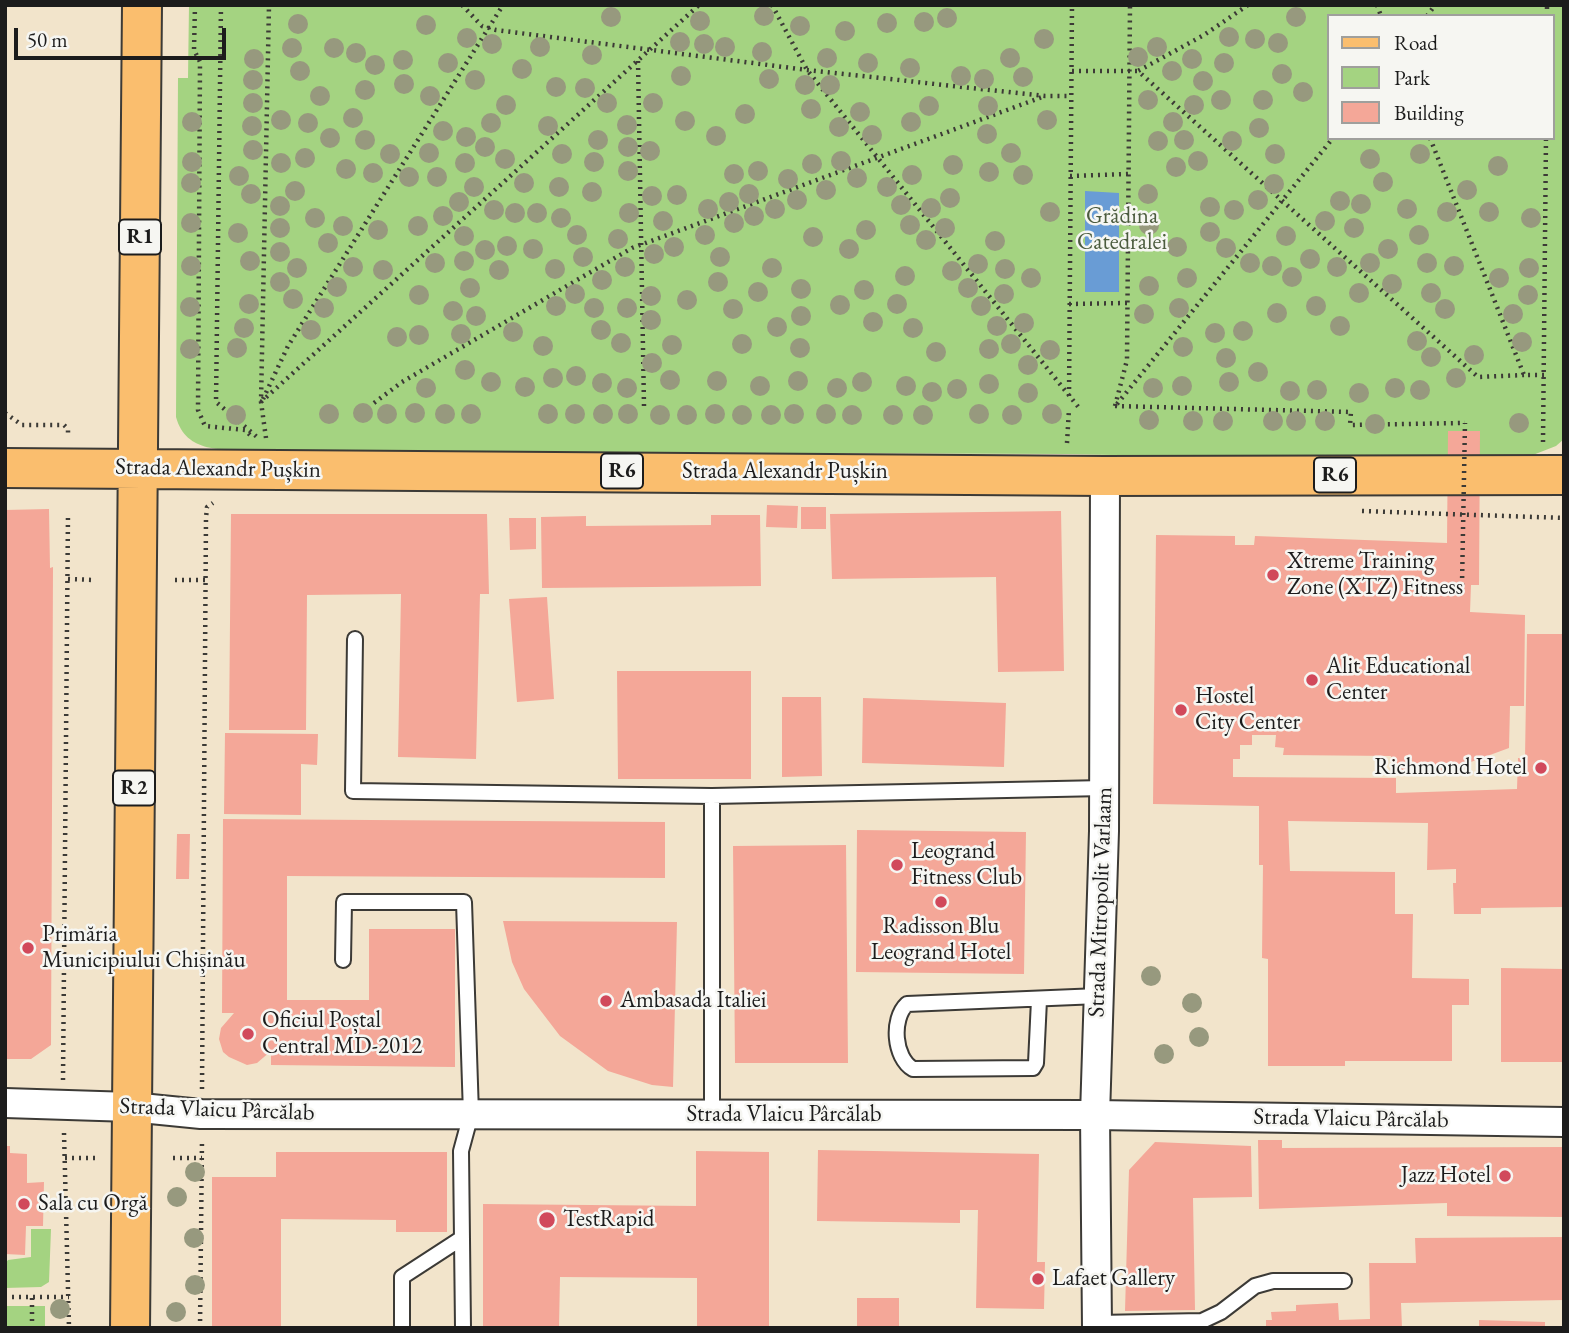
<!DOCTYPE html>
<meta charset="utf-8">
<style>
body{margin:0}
#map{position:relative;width:1569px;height:1333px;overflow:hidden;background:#f2e4cb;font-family:"EB Garamond",serif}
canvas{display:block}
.frame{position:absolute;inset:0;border:7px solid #1c1c1c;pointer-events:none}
.legend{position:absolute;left:1327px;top:14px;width:228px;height:126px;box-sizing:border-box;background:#f6f6f2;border:2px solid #9f9f9c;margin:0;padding:9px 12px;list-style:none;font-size:21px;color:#1c1c1c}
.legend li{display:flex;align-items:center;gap:14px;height:35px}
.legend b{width:35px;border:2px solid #9f9f9c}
.scale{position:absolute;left:14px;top:28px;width:212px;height:32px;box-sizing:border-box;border:4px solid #1c1c1c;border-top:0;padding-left:9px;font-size:21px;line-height:24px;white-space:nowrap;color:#1c1c1c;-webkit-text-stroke:5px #f6f6f2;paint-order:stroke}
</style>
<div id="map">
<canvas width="1569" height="1333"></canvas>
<div class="frame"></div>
<ul class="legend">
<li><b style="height:9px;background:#fabe6e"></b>Road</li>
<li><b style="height:19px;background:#a4d381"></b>Park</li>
<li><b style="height:19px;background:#f4a798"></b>Building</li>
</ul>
<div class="scale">50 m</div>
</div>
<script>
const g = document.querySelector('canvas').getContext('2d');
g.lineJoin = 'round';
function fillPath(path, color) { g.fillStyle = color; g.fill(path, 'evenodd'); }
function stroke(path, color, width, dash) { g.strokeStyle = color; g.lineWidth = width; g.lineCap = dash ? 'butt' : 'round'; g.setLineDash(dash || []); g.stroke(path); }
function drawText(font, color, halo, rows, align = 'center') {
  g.font = font + ' "EB Garamond",serif'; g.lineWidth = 5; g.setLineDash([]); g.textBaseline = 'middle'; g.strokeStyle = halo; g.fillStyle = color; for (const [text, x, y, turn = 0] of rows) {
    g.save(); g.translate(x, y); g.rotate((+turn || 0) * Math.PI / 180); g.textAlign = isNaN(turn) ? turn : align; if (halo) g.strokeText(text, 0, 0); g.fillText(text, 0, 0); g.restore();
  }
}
const green = new Path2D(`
 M189 5H1564V439L1556 446 1520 460 1377 461 1067 454 255 451C223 449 186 454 176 417L178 78H188ZM1329 16H1553V138H1329Z
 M31 1229H51L49 1282 41 1287 5 1288V1264L8 1260 31 1257Z
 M5 1306H45V1328H5Z`);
const water = new Path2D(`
 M1085 191 1119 193V292H1085Z`);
const building = new Path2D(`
 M1448 431H1480L1479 585H1471L1470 612 1525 615 1524 706H1510L1509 748 1460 766 1461 773H1391V756L1283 755 1284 748 1275 747 1276 735H1252V745H1240V759H1233V777L1396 778V793L1517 789 1518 758H1525L1527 634H1564V907L1481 908V914H1454L1453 883H1456V869L1427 870 1428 823 1288 821 1290 871 1395 872V914H1413L1412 978 1469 979V1005H1452V1061H1345V1066H1268V959L1262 958 1263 865H1259V806L1153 804 1156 535 1235 536V545H1254L1255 536 1447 543Z
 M767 505 798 506 797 528 766 527Z
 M801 507H826V529H801Z
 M49 509 50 568 53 567 51 1045 31 1059H5V510Z
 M1061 511 1064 671 998 672 996 577 832 579 830 514Z
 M231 514H487L489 594H480L476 759 398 757 401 594 307 595 306 730H229Z
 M711 515H760L761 586 542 588 541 517 586 516V526L711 525Z
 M509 518H536V549L510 550Z
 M547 597 554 699 517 702 509 599Z
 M617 671H751V779H618Z
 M782 697H821L822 776 782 777Z
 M863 698 1006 703 1004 767 862 763Z
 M225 733 318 734 317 765 301 764V815L224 814Z
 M223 819 665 822V878L287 876V1000H369V929H455V1067L271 1065V1051L257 1063 247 1065 229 1057 223 1052 219 1039 221 1028 234 1013H222Z
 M857 830 1026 832 1024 974 856 972Z
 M177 834H190L189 879H176Z
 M846 845 848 1063H735L733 846Z
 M503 921 677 922 673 1087 652 1085 608 1071 560 1036 524 989 512 962Z
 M1501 968 1564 969V1062H1501Z
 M1258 1140H1282V1148L1564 1147V1217L1447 1216V1203L1259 1209Z
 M1155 1142 1251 1146 1252 1197 1193 1198 1195 1310 1125 1311 1129 1170Z
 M5 1146H10V1153L27 1154V1183L44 1182 43 1226H26L25 1255 5 1254Z
 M818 1150 1039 1154 1037 1262H1045L1044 1309 976 1308 978 1210H960V1223L817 1221Z
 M696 1151 769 1152V1328H697V1278L560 1277 559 1328H483V1204L696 1206Z
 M276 1152H447V1232H396V1220L281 1219V1328H212V1177H276Z
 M1564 1237V1300L1401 1303 1402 1328H1266V1320H1272L1271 1312 1296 1311V1305L1338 1303 1339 1320 1370 1319 1369 1263H1416L1415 1238Z
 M857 1298H899V1328H857Z
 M1479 1320 1545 1322V1328H1479Z`);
const path = new Path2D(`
 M195 5 194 50 200 62 198 410 205 426 245 430 252 437
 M221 5 216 402 257 437
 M462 5 482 26 496 30 807 70 1045 96H1071
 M772 5 807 70 1080 409
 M1248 5 1204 35 1138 71 1478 377 1524 375
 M1377 5 1381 16
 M1427 16 1435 5
 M1547 16V5
 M638 61 644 406
 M1072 71H1138
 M1430 138 1524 375H1544
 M1070 176 1128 174
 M1069 304 1127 303
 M1069 396 1072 5
 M263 399 288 346 503 5
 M261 402 699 5
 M374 403 402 382 632 248 1045 96
 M1117 404 1333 138
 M1115 406 1127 360 1130 5
 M1115 406 1351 412 1350 425 1465 423
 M5 413 22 425H64L68 429V437
 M266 438 261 402 269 5
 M1543 442 1546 138
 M1067 443 1069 409
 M1362 511 1564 518
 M68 579 94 580
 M175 580H205
 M63 1080 68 513
 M202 1089 206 518 207 507 213 503
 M64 1133 69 1328
 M65 1158H95
 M173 1158H202
 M5 1297H69
 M32 1328V1297
 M200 1328 202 1140`);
const service = new Path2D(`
 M355 639 353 791 712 796
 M343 960 344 902H464L471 1114 461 1151 463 1328
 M1039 1000 1036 1063 1033 1068 913 1069C894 1058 891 1019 907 1004L1099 996
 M712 1115V796L1105 788
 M1097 1323 1202 1321 1221 1312 1255 1286 1273 1281H1344
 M402 1328V1277L462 1238`);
const minor = new Path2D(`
 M5 1103 131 1107 201 1114 1095 1115 1564 1122
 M1097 1328 1095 1115 1104 831 1105 476`);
const primary = new Path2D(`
 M5 468 1105 476 1564 475
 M130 1328 142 5`);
const pathBridge = new Path2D(`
 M1462 585 1465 423`);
const trees = [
 [764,16],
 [611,17],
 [1296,17],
 [947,18],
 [700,21],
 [924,22],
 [887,23],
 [298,24],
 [426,25],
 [800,26],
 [845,31],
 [1229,37],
 [467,38],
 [1044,39],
 [1255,39],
 [680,42],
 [1278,43],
 [492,44],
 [704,44],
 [540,47],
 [725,47],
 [1157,47],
 [292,48],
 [334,48],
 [762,52],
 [356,53],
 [592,55],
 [1138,57],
 [827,58],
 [1010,58],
 [254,59],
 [1192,59],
 [403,60],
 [448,63],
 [868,63],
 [1224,63],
 [375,65],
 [910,68],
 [522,69],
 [300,71],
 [1172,71],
 [1282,74],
 [681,76],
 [961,76],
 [1023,77],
 [769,79],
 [984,79],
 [253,80],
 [475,80],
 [1203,81],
 [404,84],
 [805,85],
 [830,85],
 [556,87],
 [585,88],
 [365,90],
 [1303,92],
 [320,96],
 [430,96],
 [1148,100],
 [1221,100],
 [1263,100],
 [253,103],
 [607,103],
 [653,103],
 [506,105],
 [1194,105],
 [929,106],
 [988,106],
 [811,109],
 [860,112],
 [745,114],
 [353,118],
 [281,120],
 [1047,120],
 [685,121],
 [192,122],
 [911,122],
 [1173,122],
 [308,123],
 [491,123],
 [627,125],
 [252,126],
 [548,126],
 [839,127],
 [1259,128],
 [443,131],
 [987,134],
 [872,135],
 [716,136],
 [466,137],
 [330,138],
 [365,140],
 [598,140],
 [1184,140],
 [1158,141],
 [1232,141],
 [485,147],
 [628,147],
 [253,150],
 [650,151],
 [429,153],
 [1011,153],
 [390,154],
 [562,154],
 [1275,154],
 [1420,154],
 [305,158],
 [505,159],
 [1370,159],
 [841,161],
 [1198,161],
 [192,162],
 [594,162],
 [281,163],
 [465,163],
 [812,164],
 [953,165],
 [1498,166],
 [1176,167],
 [346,169],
 [628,171],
 [758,171],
 [989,172],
 [373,173],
 [734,174],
 [912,175],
 [1023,175],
 [239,176],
 [409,177],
 [437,177],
 [857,178],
 [788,179],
 [1383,182],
 [191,183],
 [524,183],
 [1274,184],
 [474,187],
 [559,187],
 [887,187],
 [826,190],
 [1467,190],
 [295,191],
 [592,192],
 [251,194],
 [749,194],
 [1148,194],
 [677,195],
 [652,196],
 [950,198],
 [797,200],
 [1258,200],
 [1340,201],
 [459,202],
 [729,202],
 [1361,204],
 [901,205],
 [280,206],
 [1210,207],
 [931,208],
 [708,209],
 [775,209],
 [1407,209],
 [494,210],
 [1234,210],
 [1050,212],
 [1447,212],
 [1489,212],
 [515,213],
 [537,213],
 [629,213],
 [443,216],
 [754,216],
 [315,218],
 [561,218],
 [1531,218],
 [663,221],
 [1325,221],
 [191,223],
 [734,223],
 [910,225],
 [1149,225],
 [343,226],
 [418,226],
 [280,228],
 [945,228],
 [1354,228],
 [378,230],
 [866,230],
 [1210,232],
 [238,233],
 [577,235],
 [705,235],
 [1419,235],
 [464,236],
 [1286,236],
 [813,237],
 [618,239],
 [926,240],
 [995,241],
 [328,243],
 [507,246],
 [674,247],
 [1177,247],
 [1226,248],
 [533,249],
 [849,249],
 [1388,249],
 [485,250],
 [280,252],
 [654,254],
 [583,257],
 [720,257],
 [1310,259],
 [250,261],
 [464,261],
 [435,263],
 [1250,263],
 [1370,263],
 [1427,263],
 [978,264],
 [191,266],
 [1272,266],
 [1454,266],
 [353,267],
 [625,267],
 [1337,267],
 [297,268],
 [772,268],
 [1529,268],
 [555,269],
 [1005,269],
 [383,270],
 [499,270],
 [952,271],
 [905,276],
 [1292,277],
 [1031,278],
 [1187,278],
 [1499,278],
 [602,280],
 [280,282],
 [718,282],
 [1392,284],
 [1149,286],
 [337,287],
 [470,288],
 [968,288],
 [801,289],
 [864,290],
 [758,292],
 [1359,293],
 [1431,293],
 [575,294],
 [1004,294],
 [419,295],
 [1528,295],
 [651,296],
 [293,299],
 [687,300],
 [249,304],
 [897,304],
 [840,305],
 [556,306],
 [981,306],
 [1316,306],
 [190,307],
 [324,308],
 [594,308],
 [627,308],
 [1179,308],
 [733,309],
 [1445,309],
 [453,311],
 [1277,313],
 [1144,314],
 [1513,314],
 [476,316],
 [801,316],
 [651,320],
 [873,322],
 [1024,323],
 [997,326],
 [1340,326],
 [777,327],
 [244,328],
 [913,328],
 [311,330],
 [601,330],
 [1243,331],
 [513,332],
 [1215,333],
 [461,334],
 [419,335],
 [397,337],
 [1417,341],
 [1522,342],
 [621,343],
 [742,344],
 [1011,344],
 [672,345],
 [543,346],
 [1183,347],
 [237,348],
 [800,348],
 [190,349],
 [989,349],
 [1050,350],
 [936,352],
 [1474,355],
 [1431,357],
 [1226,358],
 [652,363],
 [1028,365],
 [465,370],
 [1258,372],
 [576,376],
 [553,378],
 [1456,378],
 [670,380],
 [717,381],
 [798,381],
 [491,382],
 [862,382],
 [1229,382],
 [602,383],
 [989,384],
 [760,386],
 [906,386],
 [1182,386],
 [525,387],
 [426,388],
 [627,388],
 [837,388],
 [1153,388],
 [1395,388],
 [957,389],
 [1317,390],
 [1420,390],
 [1290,391],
 [932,392],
 [1028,393],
 [1359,393],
 [363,413],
 [415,413],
 [329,414],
 [387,414],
 [445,414],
 [471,414],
 [548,414],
 [575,414],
 [603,414],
 [628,414],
 [715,414],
 [794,414],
 [826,414],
 [979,414],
 [1052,414],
 [236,415],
 [660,415],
 [687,415],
 [742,415],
 [771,415],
 [852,415],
 [893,415],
 [923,415],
 [1012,415],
 [1149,420],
 [1193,421],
 [1223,421],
 [1273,421],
 [1296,421],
 [1325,421],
 [1519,423],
 [1375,424],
 [1151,976],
 [1192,1003],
 [1199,1037],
 [1164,1054],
 [195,1172],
 [177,1197],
 [194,1238],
 [195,1285],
 [60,1309],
 [176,1312]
];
const markers = [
 [1273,575,7,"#d1495b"],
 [1312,680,7,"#d1495b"],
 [1181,710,7,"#d1495b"],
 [1541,768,7,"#d1495b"],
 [897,865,7,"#d1495b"],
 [941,902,7,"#d1495b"],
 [28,948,7,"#d1495b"],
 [606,1001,7,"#d1495b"],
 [248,1034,7,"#d1495b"],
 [1505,1176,7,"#d1495b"],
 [24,1204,7,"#d1495b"],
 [547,1220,9,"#d1495b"],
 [1038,1279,7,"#d1495b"]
];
const shields = [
 [140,237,42],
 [622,471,42],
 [1335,475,42],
 [134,788,42]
];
const shieldNames = [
 ["R1",140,237],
 ["R6",622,471],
 ["R6",1335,475],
 ["R2",134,788]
];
const parkNames = [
 ["Grădina",1122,217],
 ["Catedralei",1122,243]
];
const streetNames = [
 ["Strada Alexandr Pușkin",218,469,1],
 ["Strada Alexandr Pușkin",785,472],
 ["Strada Mitropolit Varlaam",1101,902,-88],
 ["Strada Vlaicu Pârcălab",217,1110,2],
 ["Strada Vlaicu Pârcălab",784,1115],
 ["Strada Vlaicu Pârcălab",1351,1119,1]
];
const poiNames = [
 ["Xtreme Training",1287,562],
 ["Zone (XTZ) Fitness",1287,588],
 ["Alit Educational",1326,667],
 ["Center",1326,693],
 ["Hostel",1195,697],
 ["City Center",1195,723],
 ["Richmond Hotel",1527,768,"right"],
 ["Leogrand",911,852],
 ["Fitness Club",911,878],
 ["Radisson Blu",941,927,"center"],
 ["Leogrand Hotel",941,953,"center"],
 ["Primăria",42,935],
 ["Municipiului Chișinău",42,961],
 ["Ambasada Italiei",620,1001],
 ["Oficiul Poștal",262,1021],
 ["Central MD-2012",262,1047],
 ["Jazz Hotel",1491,1176,"right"],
 ["Sala cu Orgă",38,1204],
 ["TestRapid",563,1220],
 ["Lafaet Gallery",1052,1279]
];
fillPath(green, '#a4d381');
fillPath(water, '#699cd5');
fillPath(building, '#f4a798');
stroke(service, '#3c3a36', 18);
stroke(minor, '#3c3a36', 32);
stroke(primary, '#3c3a36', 42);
stroke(path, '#3c3a36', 4.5, [2, 5]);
stroke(service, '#fff', 14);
stroke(minor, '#fff', 28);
stroke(primary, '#fabe6e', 38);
stroke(pathBridge, '#3c3a36', 4.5, [2, 5]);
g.fillStyle = '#97997e';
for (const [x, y] of trees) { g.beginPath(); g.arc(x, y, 10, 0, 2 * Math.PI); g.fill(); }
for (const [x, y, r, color] of markers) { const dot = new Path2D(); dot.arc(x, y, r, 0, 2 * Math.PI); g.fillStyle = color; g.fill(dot); stroke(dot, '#f6f6f2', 2.5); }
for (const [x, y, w] of shields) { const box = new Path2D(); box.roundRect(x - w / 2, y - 17.5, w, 35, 5); g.fillStyle = '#f6f6f2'; g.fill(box); stroke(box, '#1c1c1c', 2); }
drawText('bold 21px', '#1c1c1c', null, shieldNames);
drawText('23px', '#4c5c3f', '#f6f6f2', parkNames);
drawText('23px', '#1c1c1c', '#f6f6f2', streetNames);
drawText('23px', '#1c1c1c', '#f6f6f2', poiNames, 'left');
</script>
